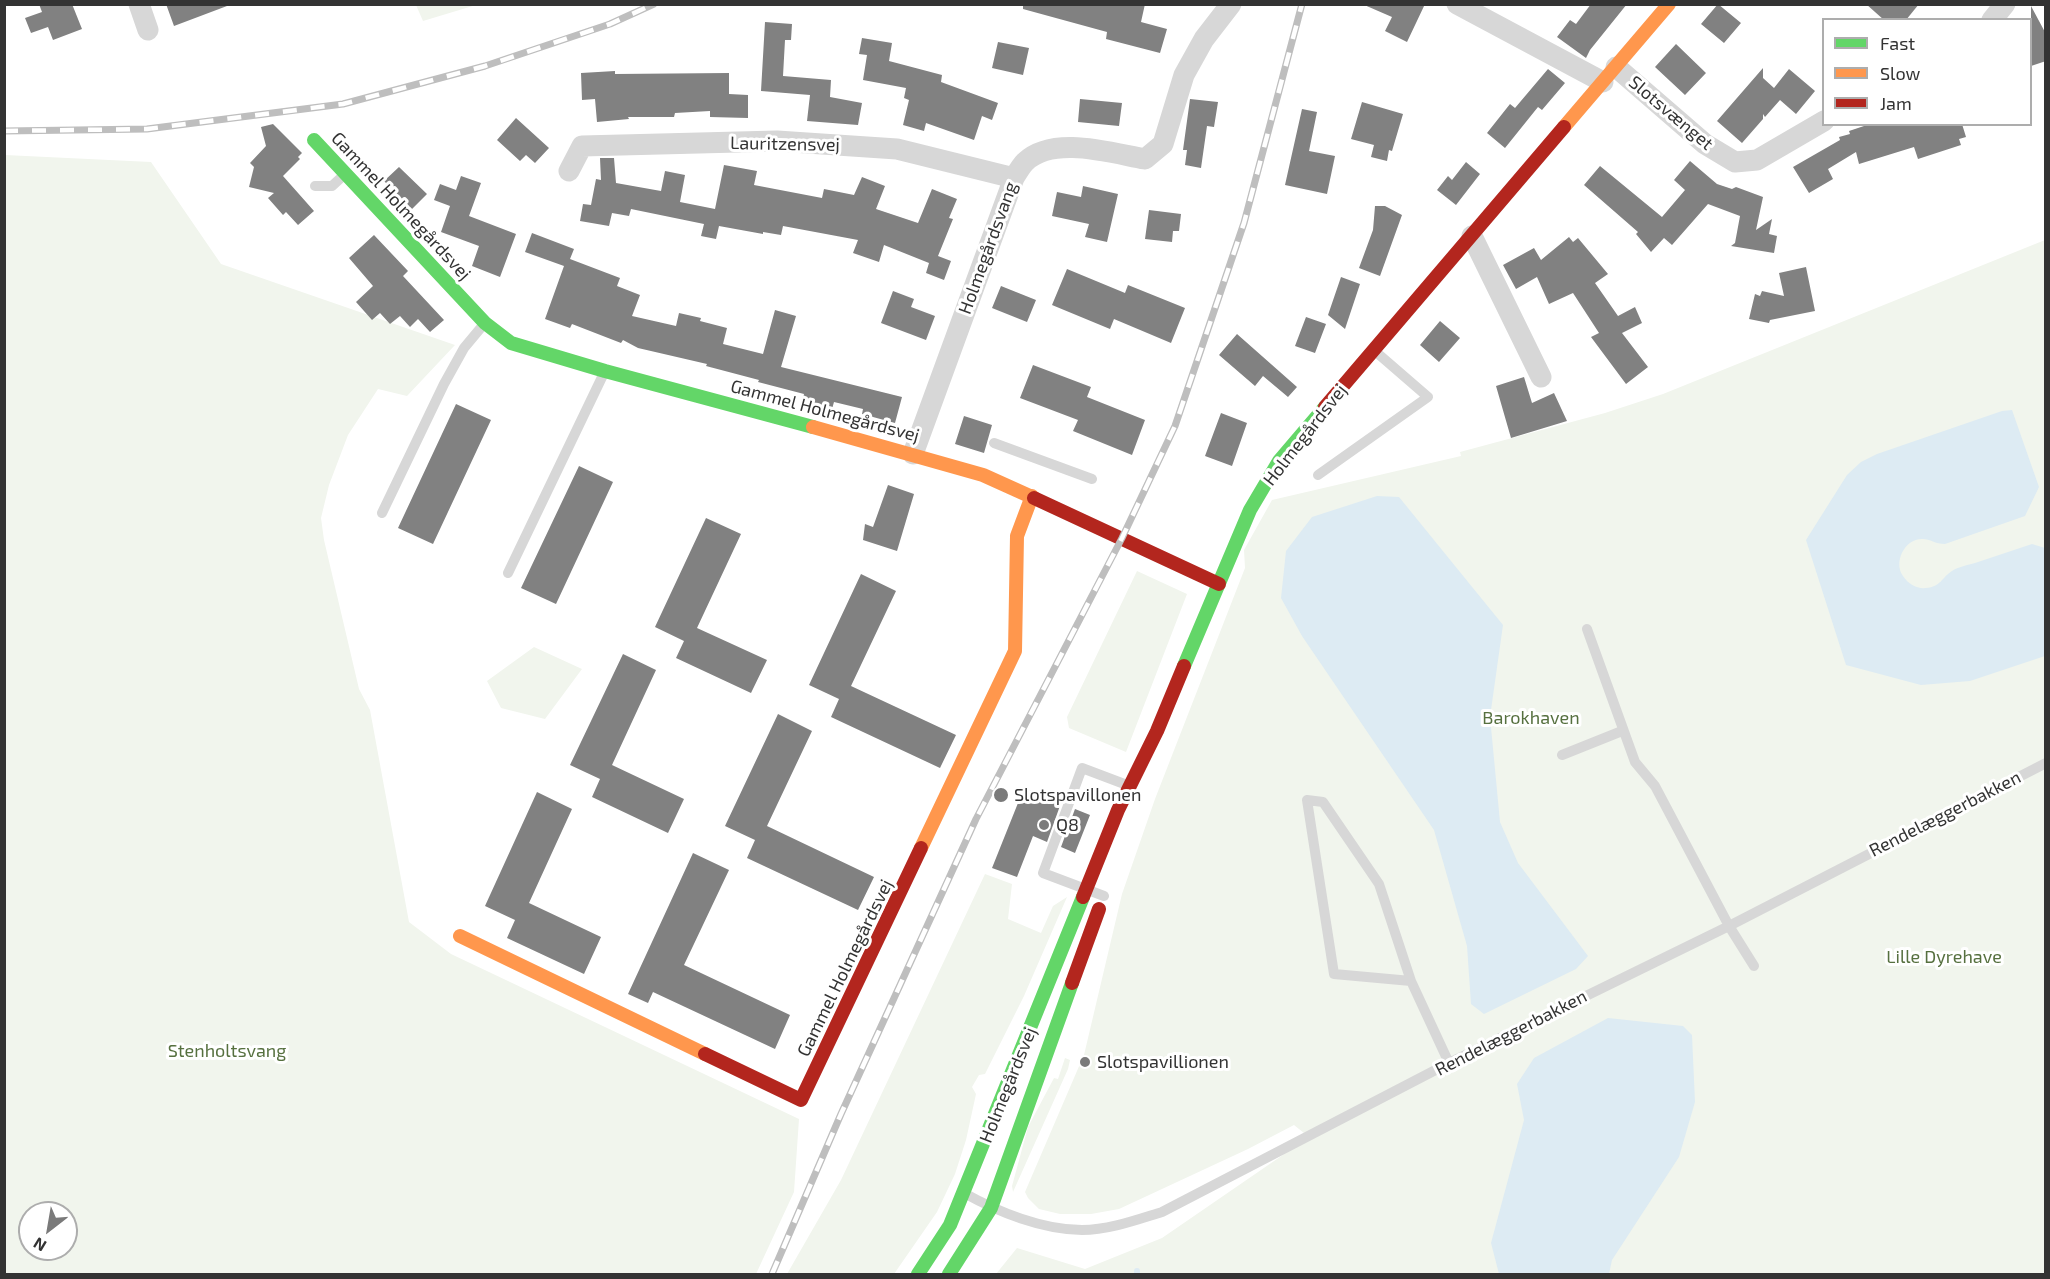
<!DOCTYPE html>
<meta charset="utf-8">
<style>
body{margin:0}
#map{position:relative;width:2050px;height:1279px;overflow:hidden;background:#fff;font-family:"Exo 2",sans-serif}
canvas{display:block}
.frame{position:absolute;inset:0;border:6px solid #333;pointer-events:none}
.legend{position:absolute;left:1822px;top:18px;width:210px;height:108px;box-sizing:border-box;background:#fff;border:2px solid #adadad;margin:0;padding:8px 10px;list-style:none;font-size:18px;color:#333}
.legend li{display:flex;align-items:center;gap:12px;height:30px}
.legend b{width:30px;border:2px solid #adadad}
.north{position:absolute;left:18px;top:1201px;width:60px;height:60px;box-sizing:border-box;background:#fff;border:2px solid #adadad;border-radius:50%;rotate:211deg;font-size:16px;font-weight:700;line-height:24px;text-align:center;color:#333}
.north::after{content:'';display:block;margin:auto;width:21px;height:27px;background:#7a7a7a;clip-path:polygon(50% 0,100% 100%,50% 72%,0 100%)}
</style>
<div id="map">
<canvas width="2050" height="1279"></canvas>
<div class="frame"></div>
<ul class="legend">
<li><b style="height:8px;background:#63d668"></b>Fast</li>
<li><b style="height:8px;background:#ff974d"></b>Slow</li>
<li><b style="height:8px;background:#b3261e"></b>Jam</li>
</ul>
<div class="north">N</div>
</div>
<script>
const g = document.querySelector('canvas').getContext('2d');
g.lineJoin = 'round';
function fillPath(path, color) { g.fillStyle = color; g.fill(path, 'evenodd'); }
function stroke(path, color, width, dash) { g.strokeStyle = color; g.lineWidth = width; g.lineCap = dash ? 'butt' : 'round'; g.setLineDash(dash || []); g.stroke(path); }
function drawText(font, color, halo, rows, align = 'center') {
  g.font = font + ' "Exo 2",sans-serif'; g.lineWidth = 6; g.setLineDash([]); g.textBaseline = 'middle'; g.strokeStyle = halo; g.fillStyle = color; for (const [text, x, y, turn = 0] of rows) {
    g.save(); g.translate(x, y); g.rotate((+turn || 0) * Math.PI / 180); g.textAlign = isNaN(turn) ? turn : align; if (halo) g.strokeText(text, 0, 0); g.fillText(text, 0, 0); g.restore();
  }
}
const green = new Path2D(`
 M416 5H476L423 21Z
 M5 155 151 162 221 264 455 345 407 396 378 389 348 435 329 485 321 518 324 540 359 689 370 710 409 922 451 954 799 1119 794 1192 756 1274H5ZM30 1213H66V1249H30Z
 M2045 240V1274H996L1017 1248 1085 1269 1162 1238 1309 1137 1294 1125 1248 1149 1119 1209 1091 1214H1060L1039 1209 1028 1198 1025 1192 1080 1064 1085 1066 1089 1057 1084 1055 1122 894 1155 799 1245 568 1244 550 1272 500 1461 456 1460 452 1605 413 1663 394Z
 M1137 571 1187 594 1126 752 1069 728 1067 717Z
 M534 647 582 669 545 719 501 708 487 681Z
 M985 874 1012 884 1008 919 1041 933 1053 906 1067 897 1024 996 985 1074 979 1075 972 1087 976 1094 966 1140 955 1174 937 1212 894 1274H787L841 1180Z
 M1065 1058 1070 1060 1068 1069 1013 1192 1012 1186 1028 1127 1054 1078 1058 1079Z`);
const water = new Path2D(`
 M2012 410 2039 487 2025 516 1945 544C1935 544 1930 539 1923 539 1905 538 1893 562 1903 576 1908 584 1917 589 1926 588 1941 587 1942 577 1952 571 1958 567 1968 565 1975 563 1994 557 2013 550 2032 544L2045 548V656L1970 681 1921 685 1846 665 1806 540 1847 475 1861 462 1877 454 2002 411Z
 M1377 496 1399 497 1503 625 1490 717 1500 822 1518 863 1588 956 1576 969 1484 1014 1471 1004 1467 946 1434 830 1302 636 1281 598 1286 551 1312 517Z
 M1608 1018 1683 1026 1692 1035 1695 1102 1679 1157 1612 1260 1609 1274H1499L1491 1243 1524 1120 1517 1084 1534 1058Z`);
const stream = new Path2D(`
 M1137 1271V1274`);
const building = new Path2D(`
 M39 4H72L82 29 53 40 48 27 31 33 25 18 42 12Z
 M166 4H227V6L174 26Z
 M1023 4H1145L1141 22 1167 29 1160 53 1106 39 1107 32 1023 9Z
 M1362 4H1425L1407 42 1385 31 1392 17Z
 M1591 4H1627L1590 50 1586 58 1557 37 1570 20 1576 24Z
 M1718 4 1741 23 1724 43 1701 24Z
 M1866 4H1919L1906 20H1884Z
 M2031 6 2046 34V61L2031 66Z
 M765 22 792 24 791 40H785L783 76 831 80 830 97 862 103 858 125 807 121 810 95 761 91Z
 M862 38 892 43 889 61 942 75 941 82 998 103 992 120 982 116 974 140 926 123 924 131 903 125 909 100 904 98 906 88 863 80 867 55 859 54Z
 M998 42 1029 48 1023 75 992 68Z
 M1676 44 1706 73 1685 95 1655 67Z
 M1763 68V78L1774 88 1789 69 1815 91 1796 114 1780 100 1765 117 1763 114V119L1742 143 1717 121Z
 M1548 69 1565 83 1542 110 1538 107 1505 148 1487 133 1510 104 1515 108Z
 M615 71V74L729 73V94L748 95V118L710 117V111L675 113 674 117H628L629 119 597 122 595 99 582 100 581 73Z
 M1080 99 1122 103 1119 126 1078 122Z
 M1190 99 1218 102 1214 127 1207 126 1201 168 1185 165 1187 150H1183Z
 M1362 102 1403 114 1392 151 1389 150 1387 161 1371 157 1374 145 1351 139Z
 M1302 109 1317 112 1309 151 1335 156 1327 194 1285 185Z
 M516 118 549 148 535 163 526 155 520 161 497 140Z
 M273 124 302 153 298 157 300 159 283 176 314 211 298 225 286 212 283 215 268 198 274 193 249 187 254 167 250 163 266 146 261 127Z
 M1870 124H1962L1966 137 1959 139 1961 145 1918 159 1914 147 1859 164 1856 152 1828 169 1833 179 1809 193 1793 167 1840 140 1839 137 1850 134 1849 131Z
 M600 158H614L616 183 661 191 665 171 685 175 680 202 715 209 724 165 757 171 754 185 822 198 824 189 854 195 862 177 885 186 876 209 918 223 932 189 957 199 949 218 953 219 938 256 951 261 944 280 926 273 929 263 884 245 879 262 853 253 858 240 783 226 781 235 763 232V234L719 226 716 239 701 236 704 224 631 209 629 216 612 213 609 226 580 221 583 204 591 205 596 179 601 180Z
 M1690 161 1717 184 1732 189 1736 187 1763 197 1756 230 1772 219 1769 234 1777 236 1774 253 1731 246 1735 243 1740 216 1708 204 1672 245 1664 238 1651 252 1636 234 1638 232 1584 185 1600 166 1662 217 1685 190 1674 180Z
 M1466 162 1480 174 1456 205 1437 190 1448 176 1452 180Z
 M399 167 427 194 412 209 384 181Z
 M461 176 481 183 469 216 516 234 500 277 472 266 479 246 441 232 450 206 434 200 440 184 456 190Z
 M1083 186 1118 194 1107 242 1085 237 1089 224 1052 216 1057 192 1081 197Z
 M1375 206H1385L1402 215 1380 276 1359 268 1373 230Z
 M1149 210 1181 214 1179 231H1173L1172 242 1145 239Z
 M532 233 574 249 570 259 620 278 617 286 640 295 632 316 676 326 679 313 701 318 700 321 727 328 723 344 763 354 775 310 796 316 781 367 902 397 895 423 862 414 863 409 834 402 832 409 802 403 804 394 758 382 759 380 706 366 707 364 638 348 623 340 621 343 572 324 570 328 545 319 564 266 525 252Z
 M374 235 408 271 403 276 444 320 430 332 418 319 410 327 400 316 390 324 380 313 372 320 356 302 373 286 349 258Z
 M1569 237 1573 242 1578 238 1608 274 1595 283 1618 316 1635 307 1642 323 1622 333 1648 367 1626 384 1591 337 1599 333 1573 293 1549 304 1537 277 1516 289 1503 265 1534 248 1541 260Z
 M1806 267 1815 311 1770 320 1769 323 1749 319 1755 294 1760 296 1762 291 1784 296 1779 273Z
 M1067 269 1125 293 1128 285 1185 308 1171 343 1114 319 1110 329 1052 305Z
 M1341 277 1360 284 1345 329 1328 315Z
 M1001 286 1036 300 1027 322 992 308Z
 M893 291 914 299 911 307 935 316 926 340 881 323Z
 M1306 317 1326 324 1315 353 1295 346Z
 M1440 321 1460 338 1439 362 1420 345Z
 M1237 334 1297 387 1288 397 1263 376 1255 386 1219 355Z
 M1033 365 1091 387 1087 397 1145 420 1132 455 1073 431 1078 420 1020 398Z
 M1524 377 1532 403 1554 393 1567 421 1511 438 1496 386Z
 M456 404 491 420 433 544 398 528Z
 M1221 413 1247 423 1232 466 1205 456Z
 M964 416 992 425 984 453 955 444Z
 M579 466 613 482 556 604 521 588Z
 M888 485 914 494 897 551 863 540 865 524 873 527Z
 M706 518 741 534 697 628 767 660 751 693 676 658 684 641 655 627Z
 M861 574 896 591 851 686 956 735 940 768 831 717 839 699 809 685Z
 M623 654 656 670 612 765 684 799 668 833 592 797 600 779 570 765Z
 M778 714 812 731 767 826 874 877 858 910 747 858 755 840 725 826Z
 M1024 788 1061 803 1047 842 1033 836 1017 877 992 868Z
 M537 792 572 809 529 903 601 937 584 974 507 938 515 920 485 906Z
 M1075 809 1090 815 1075 853 1061 847Z
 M693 853 729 870 684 965 790 1015 775 1049 653 992 648 1003 628 994Z`);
const lane = new Path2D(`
 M315 186H332L344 175
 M994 443 1092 479
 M1318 475 1428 397 1376 352
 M382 513 444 384 464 348 484 324
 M508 573 604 373
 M1587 629 1635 762 1655 786 1729 926 1754 966
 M1562 755 1622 731
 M1104 896 1043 873 1082 768 1127 785
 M1411 981 1334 974 1307 800 1323 802 1379 884 1411 981 1449 1063
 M964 1193C998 1212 1043 1230 1082 1230 1109 1230 1136 1220 1162 1212L1449 1063 1729 926 2046 763`);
const street = new Path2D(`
 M139 4 148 30
 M1457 4 1603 82
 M1992 20 2005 4
 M1616 67 1705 144 1735 162 1757 160 1824 121
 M569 171 582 146 777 141 897 149 1014 178
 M1472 236 1541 377
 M913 454 1014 178C1017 173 1021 166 1025 162 1053 135 1111 153 1145 159L1163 144 1184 75 1204 39 1231 4`);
const fast = new Path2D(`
 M314 140 485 323 511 343 605 371 813 427
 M1184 666 1250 510 1279 461 1325 407
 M918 1274 950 1225 1083 897
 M949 1274 991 1208 1072 983`);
const slow = new Path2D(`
 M1564 127 1669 4
 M813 427 983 475 1034 498
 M921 848 1015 651 1017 536 1032 496
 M460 936 705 1054`);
const jam = new Path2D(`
 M1325 407 1564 127
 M1034 498 1219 584
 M1083 897 1118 810 1157 731 1184 666
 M1072 983 1099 909
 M705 1054 801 1100 921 848`);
const rail = new Path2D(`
 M4 131 147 129 343 104 485 66 610 24 654 4
 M772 1274 841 1114 976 819 1122 538 1175 426 1244 223 1302 4`);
const markers = [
 [1001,795,8,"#7a7a7a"],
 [1044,825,6,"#7a7a7a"],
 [1085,1062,6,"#7a7a7a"]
];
const streetNames = [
 ["Slotsvænget",1671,113,40],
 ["Lauritzensvej",785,144,1],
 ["Gammel Holmegårdsvej",401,206,47],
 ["Holmegårdsvang",988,248,-70],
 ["Gammel Holmegårdsvej",825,411,15],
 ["Holmegårdsvej",1305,435,-52],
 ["Rendelæggerbakken",1945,814,-27],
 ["Gammel Holmegårdsvej",845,968,-64],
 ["Rendelæggerbakken",1511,1033,-27],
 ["Holmegårdsvej",1008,1085,-68]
];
const parkNames = [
 ["Barokhaven",1531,718],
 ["Lille Dyrehave",1944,957],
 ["Stenholtsvang",227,1051]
];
const poiNames = [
 ["Slotspavillonen",1014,795],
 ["Q8",1056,825],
 ["Slotspavillionen",1097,1062]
];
fillPath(green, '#f1f5ed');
fillPath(water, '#ddebf3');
stroke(stream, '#ddebf3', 6);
fillPath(building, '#818181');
stroke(lane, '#d7d7d7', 10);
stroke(street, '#d7d7d7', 21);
stroke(fast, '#63d668', 14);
stroke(slow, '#ff974d', 14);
stroke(jam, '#b3261e', 14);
stroke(rail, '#bebebe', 7);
stroke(rail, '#fff', 4.5, [14]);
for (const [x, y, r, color] of markers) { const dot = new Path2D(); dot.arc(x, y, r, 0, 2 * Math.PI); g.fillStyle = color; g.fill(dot); stroke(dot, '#fff', 2); }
drawText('18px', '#333', '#fff', streetNames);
drawText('18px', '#56703f', '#fff', parkNames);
drawText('18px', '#333', '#fff', poiNames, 'left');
</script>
